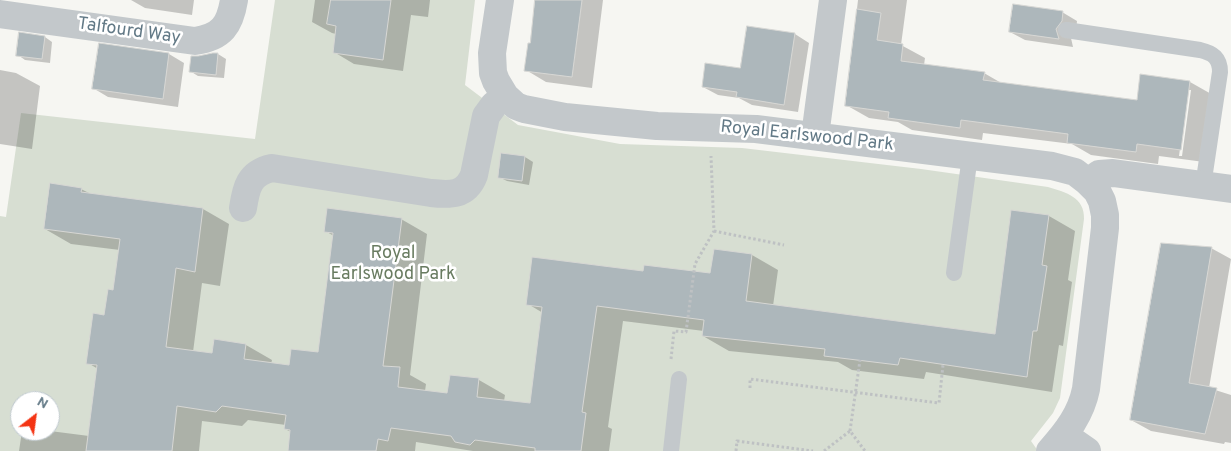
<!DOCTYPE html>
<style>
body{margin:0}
#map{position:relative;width:1231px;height:451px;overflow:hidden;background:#f6f6f2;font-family:Overpass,sans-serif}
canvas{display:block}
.north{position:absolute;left:10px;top:391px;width:50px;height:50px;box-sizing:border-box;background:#fff;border:1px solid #c0c9cf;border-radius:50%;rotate:30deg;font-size:14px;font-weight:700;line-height:20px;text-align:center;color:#627986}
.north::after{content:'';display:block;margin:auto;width:18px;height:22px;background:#f43413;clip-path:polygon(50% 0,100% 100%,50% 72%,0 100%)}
</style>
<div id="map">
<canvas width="1231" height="451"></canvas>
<div class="north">N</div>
</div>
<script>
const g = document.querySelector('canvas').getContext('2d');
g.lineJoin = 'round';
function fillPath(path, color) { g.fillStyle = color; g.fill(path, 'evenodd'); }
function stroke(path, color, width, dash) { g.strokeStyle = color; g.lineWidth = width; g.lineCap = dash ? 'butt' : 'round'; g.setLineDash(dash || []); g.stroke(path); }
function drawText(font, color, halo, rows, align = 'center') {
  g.font = font + ' Overpass,sans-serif'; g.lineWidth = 5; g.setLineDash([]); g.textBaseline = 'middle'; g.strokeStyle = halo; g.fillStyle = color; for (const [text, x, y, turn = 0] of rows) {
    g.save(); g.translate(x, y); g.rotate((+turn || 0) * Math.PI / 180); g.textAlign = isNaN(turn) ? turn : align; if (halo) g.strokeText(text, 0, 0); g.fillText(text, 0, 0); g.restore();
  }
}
const green = new Path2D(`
 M275 0H475L465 85 518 125 620 144 742 148 921 169 1048 187C1065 192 1085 197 1084 219L1060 398 1053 413 1031 441 1038 451H0V216L6 217 21 113 255 139ZM20 401H50V431H20Z`);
const shadow = new Path2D(`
 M131 0H194L192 15 145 8Z
 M315 0H430L428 17 411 15 403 71 354 64 334 52 336 34 332 33 312 22Z
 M536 0H603L592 88 546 82 526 70 531 45Z
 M858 0H907L901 45 925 58 924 65 984 73 1003 84 1138 102 1141 75 1190 82 1213 95 1204 162 1159 156 1158 164 1091 155 1072 144 983 133 982 140 912 130 898 122 869 118 846 105ZM1188 90H1191L1182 156H1179Z
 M1062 12 1077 21 1076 30 1071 38 1073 47 1025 40 1010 32Z
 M795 34 809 43 798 112 752 105 739 98 718 95 703 87 741 69Z
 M45 37 52 42 50 63 25 60 18 55Z
 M100 45 169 54 184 63 178 107 108 97 93 88Z
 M218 54 226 59 224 78 198 76 190 71 192 57Z
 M0 70 16 73 40 86 32 149 0 144Z
 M502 154 525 157 533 162 529 185 507 181 499 177Z
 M81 189 91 194 203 209 229 224 220 286 202 283 193 352 213 355 246 345 272 360 271 364 290 366 319 354 334 236 325 231 401 219 427 234 410 375 426 384 425 391 448 394 479 380 505 395 504 401 531 405 543 313 528 304 644 273 711 275 752 255 778 270 773 306 996 336 1049 216 1075 231 1068 280 1072 282 1063 346 1059 345 1052 392 926 372 924 379 852 370 838 362 729 351 703 336 704 331 623 321 608 427 612 429 609 451H473L416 442 415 451H291V432L285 429 286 425 248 420 242 426 202 421 199 451H19L22 431H50L89 436 98 369 88 363 115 291 120 250 71 244 45 229Z
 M1211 248 1231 259 1209 388 1231 395V443L1225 442 1224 444 1151 431 1131 420Z`);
const building = new Path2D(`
 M331 0H391L383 60 333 53 336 26 327 24Z
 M535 0H582L572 77 524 71 528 43H530Z
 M1013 4 1063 11 1062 21 1056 29 1059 39 1009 32Z
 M857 9 881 13 877 40 903 44 901 61 985 72 983 80 1137 100 1140 74 1190 81 1181 150 1137 144 1136 152 1067 143 1068 134 961 120 960 128 888 118 889 112 845 106Z
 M747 26 795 33 784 105 736 97 737 92 702 87 705 63 740 68Z
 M19 32 45 36 42 59 16 56Z
 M99 43 169 53 163 99 92 89Z
 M213 53H218L216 75 189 72 191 56H198Z
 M501 153 525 156 522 181 498 178Z
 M50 183 82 188 81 192 203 208 195 272 176 268 166 347 212 353 214 339 246 344 244 359 289 365 291 349 318 352 333 233 324 232 327 208 402 218 383 366 400 367 398 387 447 393 450 375 479 378 477 397 530 403 542 307 526 305 532 257 643 271 644 265 710 273 714 249 752 254 746 301 995 334 1011 210 1049 215 1042 265 1047 266 1037 331H1033L1027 377 900 358 898 365 824 356 825 349 702 336 704 320 597 306 582 412 586 413 581 451H535V448L475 440 470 445 455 442 451 436 391 428 388 441 378 439 376 451H288L290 430 284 429 286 415 222 406 216 412 177 406 172 451H86L97 365 86 364 93 313 104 315 108 289 113 290 120 239 44 229Z
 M1161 243 1212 247 1189 383 1217 388 1205 434 1130 420Z`);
const path = new Path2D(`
 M714 231 784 245
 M671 359 674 331 686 332 695 264 714 231 711 156
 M750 388V379L939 403 943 365
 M850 431 860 360
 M736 451 737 441 813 451
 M824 451 850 431 865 451`);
const service = new Path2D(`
 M1066 30 1200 50C1213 53 1220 58 1220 72L1203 186
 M954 273 970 156
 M671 451 679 379`);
const minor = new Path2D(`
 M500 0 492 53 493 73 496 81 505 96 516 106 524 109 565 117 657 126 756 129 1052 166 1075 172 1088 182 1097 191 1102 201 1105 215V228L1086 389C1081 414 1067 432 1050 451
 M0 14 195 41C222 37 230 25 234 0
 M815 136 833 0
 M1088 182 1099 174 1113 173 1231 189
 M243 208C246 188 249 173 272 168L431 193C450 195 466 196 474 175L486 116 494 105 505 96
 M1064 435 1087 451`);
const streetNames = [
 ["Talfourd Way",129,32,8],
 ["Royal Earlswood Park",807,137,6]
];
const parkNames = [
 ["Royal",393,254],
 ["Earlswood Park",393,275]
];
fillPath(green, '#d7ded2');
fillPath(shadow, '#0003');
fillPath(building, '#adb7bb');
stroke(building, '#d7d7d4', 1);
stroke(path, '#bec1c3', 3, [2.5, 2.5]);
stroke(service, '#c3c8cb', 16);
stroke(minor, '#c3c8cb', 28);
drawText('18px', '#627986', '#fff', streetNames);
drawText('18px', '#697c61', '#fff', parkNames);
</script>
